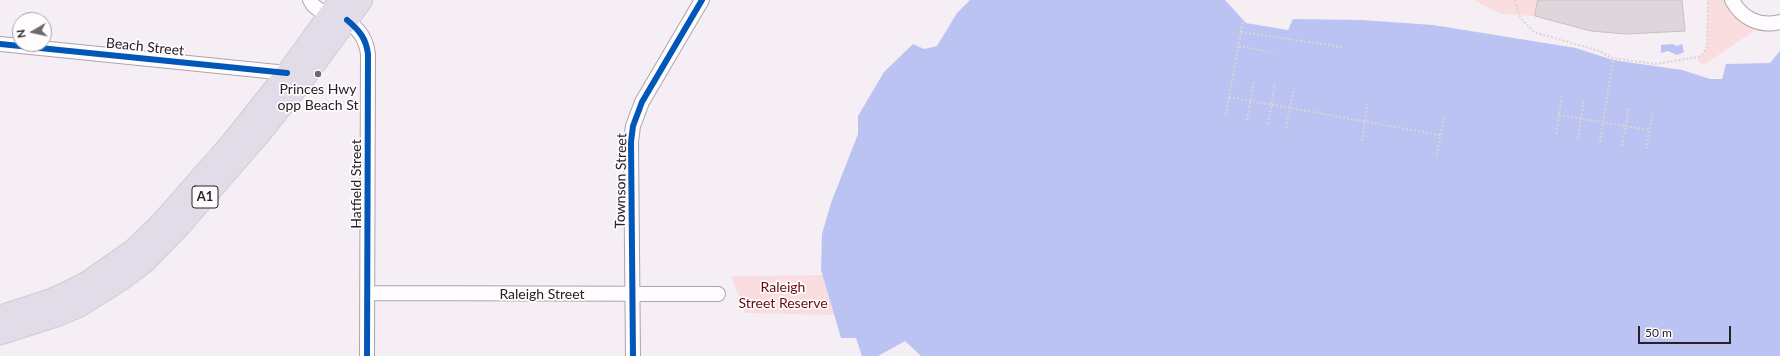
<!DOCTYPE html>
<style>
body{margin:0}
#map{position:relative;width:1780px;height:356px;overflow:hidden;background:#f6eef5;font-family:Lato,sans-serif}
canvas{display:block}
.north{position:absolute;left:12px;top:12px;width:40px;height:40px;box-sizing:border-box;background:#fffcfe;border:1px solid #a8a4a7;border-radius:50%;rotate:261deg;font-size:11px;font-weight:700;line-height:16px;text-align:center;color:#262125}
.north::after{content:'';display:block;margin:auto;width:14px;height:18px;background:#6f696e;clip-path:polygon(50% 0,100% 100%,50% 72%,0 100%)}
.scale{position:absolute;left:1638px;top:326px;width:93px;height:18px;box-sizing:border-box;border:2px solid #262125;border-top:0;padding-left:5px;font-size:12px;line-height:14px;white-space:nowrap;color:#262125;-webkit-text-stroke:3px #fffcfe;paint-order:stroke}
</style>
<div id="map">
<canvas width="1780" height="356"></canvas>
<div class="north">N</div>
<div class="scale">50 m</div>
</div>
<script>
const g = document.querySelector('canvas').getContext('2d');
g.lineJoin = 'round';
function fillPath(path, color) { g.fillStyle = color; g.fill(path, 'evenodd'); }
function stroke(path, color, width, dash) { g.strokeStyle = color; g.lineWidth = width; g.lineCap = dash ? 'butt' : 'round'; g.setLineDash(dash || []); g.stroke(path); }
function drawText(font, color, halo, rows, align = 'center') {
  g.font = font + ' Lato,sans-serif'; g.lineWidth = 3.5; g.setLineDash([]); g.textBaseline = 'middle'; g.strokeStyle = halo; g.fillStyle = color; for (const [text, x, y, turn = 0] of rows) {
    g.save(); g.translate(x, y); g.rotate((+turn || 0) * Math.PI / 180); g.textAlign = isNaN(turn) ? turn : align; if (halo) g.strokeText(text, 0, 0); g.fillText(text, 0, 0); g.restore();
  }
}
const green = new Path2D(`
 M1475 0H1538L1535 16 1501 14 1477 2Z
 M1708 0H1732L1764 24 1704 65 1698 61V57L1704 53 1707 46Z
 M823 275 834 315 745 313 731 276Z`);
const water = new Path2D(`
 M970 0H1225L1246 23 1288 30 1293 19 1362 20 1433 25 1576 48 1613 60 1682 70 1710 79H1722L1726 64 1770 63 1780 51V356H921L905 341 878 356H862L856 338H841L821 270 822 234 831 203 858 134V116L884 72 913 44 924 49 937 46 957 13Z
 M1672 44 1677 46 1682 44 1684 52 1677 55 1668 51 1661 53V45Z`);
const building = new Path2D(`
 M1538 0H1682L1685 31 1626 34 1591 31 1535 16Z`);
const path = new Path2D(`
 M1515 0 1519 15 1525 23 1534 32 1599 51 1612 58 1655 64 1698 57 1704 53 1707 46 1708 0
 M1241 32 1342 47
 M1239 46 1275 53
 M1229 97 1440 135
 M1226 115 1243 20
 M1559 115 1649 130
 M1247 120 1254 81
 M1268 124 1275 84
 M1286 128 1294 88
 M1556 134 1562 96
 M1578 139 1584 100
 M1362 141 1368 103
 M1600 142 1613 60
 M1622 146 1629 107
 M1646 149 1653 110
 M1437 155 1444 115`);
const minor = new Path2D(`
 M310 0 313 5 328 17
 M1732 0C1742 19 1760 27 1780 22
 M347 20C359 30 366 38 368 54L367 356
 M0 44 287 73
 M367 293 718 294
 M633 356 631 142 633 126 642 102 702 0`);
const highway = new Path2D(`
 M0 316 50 300 70 291 89 281 133 250 161 223 232 142 287 73 340 0
 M0 334 59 315 78 307 121 280 145 262 179 227 259 135 303 80 362 0`);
const cycleway = new Path2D(`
 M347 20C359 30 366 38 368 54L367 356
 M0 44 287 73
 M633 356 631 142 633 126 642 102 702 0`);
const markers = [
 [318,74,4,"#6f696e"]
];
const shields = [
 [205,197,26]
];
const shieldNames = [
 ["A1",205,197]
];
const streetNames = [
 ["Beach Street",145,47,6],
 ["Townson Street",621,181,-89],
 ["Hatfield Street",356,184,-90],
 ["Raleigh Street",542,294]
];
const poiNames = [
 ["Princes Hwy",318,89],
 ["opp Beach St",318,105]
];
const parkNames = [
 ["Raleigh",783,287],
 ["Street Reserve",783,303]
];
fillPath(green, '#fadedf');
fillPath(water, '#bac3f2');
fillPath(building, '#ded6db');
stroke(building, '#c6bfc4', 1);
stroke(minor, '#aba5aa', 16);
stroke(highway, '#d0cccf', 23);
stroke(path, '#d8d5d7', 2, [2, 2]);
stroke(minor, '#fefcfe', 14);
stroke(highway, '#e1dce7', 21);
stroke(cycleway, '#0057b8', 6);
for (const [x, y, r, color] of markers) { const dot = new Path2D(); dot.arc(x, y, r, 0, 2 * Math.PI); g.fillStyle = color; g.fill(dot); stroke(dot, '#fffcfe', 1.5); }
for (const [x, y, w] of shields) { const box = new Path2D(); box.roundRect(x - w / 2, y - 11, w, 22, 3); g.fillStyle = '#fffcfe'; g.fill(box); stroke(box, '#262125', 1); }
drawText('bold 13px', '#262125', null, shieldNames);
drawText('14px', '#262125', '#fffcfe', streetNames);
drawText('14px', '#262125', '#fffcfe', poiNames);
drawText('14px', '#660b15', '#fffcfe', parkNames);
</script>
